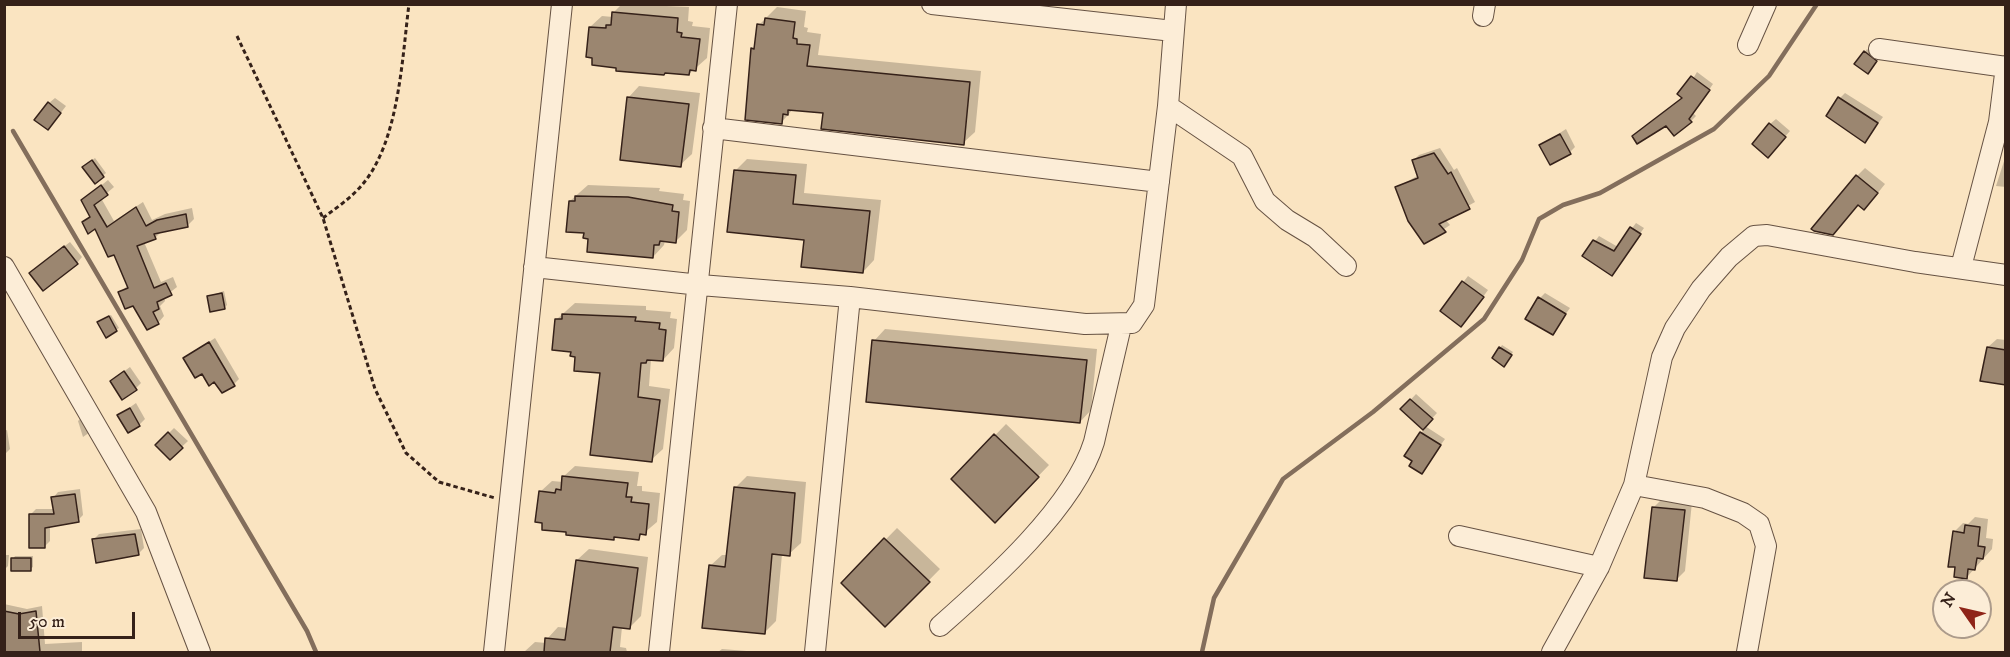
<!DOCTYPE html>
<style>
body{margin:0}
#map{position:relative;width:2010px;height:657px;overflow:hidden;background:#fae4c1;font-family:"IM FELL DW Pica",serif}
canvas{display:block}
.frame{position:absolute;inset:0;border:6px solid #352119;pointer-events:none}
.north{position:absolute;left:1932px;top:579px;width:60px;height:60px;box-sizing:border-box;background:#fcedd7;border:2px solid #ac9b8b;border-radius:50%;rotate:304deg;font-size:16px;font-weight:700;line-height:24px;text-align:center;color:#352119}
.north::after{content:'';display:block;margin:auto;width:21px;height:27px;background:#8f2418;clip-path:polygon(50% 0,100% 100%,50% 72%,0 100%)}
.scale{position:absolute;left:18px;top:612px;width:117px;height:27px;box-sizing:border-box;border:3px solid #352119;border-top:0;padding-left:8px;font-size:18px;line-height:21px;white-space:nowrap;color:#352119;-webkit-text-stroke:4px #fcedd7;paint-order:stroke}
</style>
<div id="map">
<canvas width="2010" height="657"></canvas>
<div class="frame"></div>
<div class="north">N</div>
<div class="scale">50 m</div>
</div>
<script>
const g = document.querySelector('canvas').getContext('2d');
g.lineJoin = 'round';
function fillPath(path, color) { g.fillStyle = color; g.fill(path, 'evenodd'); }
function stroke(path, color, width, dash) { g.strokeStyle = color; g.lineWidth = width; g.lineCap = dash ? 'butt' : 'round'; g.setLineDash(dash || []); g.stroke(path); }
const shadow = new Path2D(`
 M622 4 689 7 688 21 693 22 692 26 710 28 707 58 689 74 590 27 602 16 613 17 614 12Z
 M777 7 806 11 804 27 808 28 807 32 821 34 818 55 981 71 975 132 963 143 825 112 793 109 781 123 752 49 756 45 759 25Z
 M1867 49 1878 58 1870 70 1856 64Z
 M1697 72 1713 84 1693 113 1696 116 1691 121 1666 124Z
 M639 86 700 93 692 154 680 165 628 98Z
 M1845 93 1883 117 1865 141 1840 98Z
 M55 98 66 106 53 123 49 103Z
 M1776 119 1790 131 1773 150 1770 124Z
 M1566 129 1575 147 1570 152 1541 145Z
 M1440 148 1454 170 1457 168 1475 202 1445 219 1450 225 1425 242 1397 187 1419 175 1414 160 1419 155Z
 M2006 155V187L1996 186Z
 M95 158 106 173 95 182 86 165Z
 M747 159 807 164 804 193 881 200 874 260 863 272 805 238 735 171Z
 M1865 168 1885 184 1873 199 1859 203 1833 233 1857 176Z
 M108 180 114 187 101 198 114 221 143 202 152 220 165 214 192 208 194 219 188 225 162 231 155 238 144 242 161 282 173 277 177 287 164 297 165 301 160 306 164 316 158 323 120 293 128 285 114 253 96 227 84 222 91 215 83 200Z
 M588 185 660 188 659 191 684 194 683 200 690 201 687 230 676 241 665 240 664 245 653 257 590 237 570 201Z
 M1636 223 1644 228 1612 274 1584 256 1599 236 1618 247Z
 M70 242 82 257 77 263 36 268Z
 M1468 276 1488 290 1467 319 1442 310Z
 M224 291 227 305 225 307 209 296Z
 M1545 293 1570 308 1552 333 1540 298Z
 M575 303 646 306V310L671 312 670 318 677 319 674 348 663 360 651 359 649 386 670 389 663 449 651 460 601 372 572 350 557 319Z
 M111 315 119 328 106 336 101 320Z
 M885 329 1097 349 1091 410 1080 422 874 341Z
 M215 338 239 379 234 384 214 381 185 358Z
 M1997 339 2006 340V384L1988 347Z
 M1502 345 1513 352 1506 362 1494 358Z
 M130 367 141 383 136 388 111 381Z
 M1416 394 1437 413 1425 426 1445 439 1421 472V433L1425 429 1402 409Z
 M136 403 145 419 139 425 119 415Z
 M83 416 93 430 83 437 78 421Z
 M1006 424 1049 465 995 521 953 479Z
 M174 428 188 441 170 458 157 445Z
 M7 430 10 449 4 455V431Z
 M575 466 639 472 637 486H642V491L660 493 657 522 638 538 587 536 543 529 540 492 552 481 563 482V477Z
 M747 476 806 482 801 543 789 554H782L776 621 764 633 710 566 722 555H728L735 488Z
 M80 489 83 515 78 520 50 525V541L44 547 31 514 36 509H54L53 498 58 492Z
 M1662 499 1692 502 1685 571 1676 580 1654 507Z
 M1975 517 1988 519 1986 538 1993 539 1992 549 1967 577 1954 532 1963 523 1968 524Z
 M897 528 940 569 885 625 843 583Z
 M141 529 144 548 139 553 93 540 99 534Z
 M589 549 648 557 641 616 629 628 622 627 620 647 626 648 627 652H524L535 642 546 643 547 639 558 627 568 628 577 560Z
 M4 555H9L8 566 4 570Z
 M15 556H33V567L30 569 13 559Z
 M4 604 27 609 42 606 45 644 82 642V652H4Z
 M722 649 759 652H718Z`);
const stream = new Path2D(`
 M13 131 307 631 316 652
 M1202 652 1214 598 1283 479 1373 412 1484 319 1522 260 1539 219 1563 205 1600 193 1714 129 1769 76 1817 4`);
const building = new Path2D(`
 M612 12 678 18 677 32 682 33 681 37 700 39 696 71 690 70 689 75 665 73 664 75 616 71V68L592 65V58L586 57 589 27 606 28V25H611Z
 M765 18 795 22 793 38 797 39V44L810 45 807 66 970 82 964 145 821 129 823 113 788 110V115L783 114 782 124 745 120 751 48 754 49 757 24 764 25Z
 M1864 51 1877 61 1868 74 1854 64Z
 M1691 76 1710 90 1689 119 1692 122 1674 136 1666 126 1637 144 1632 136 1682 98 1677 94Z
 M627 97 689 104 681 167 620 160Z
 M1838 97 1878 123 1865 143 1826 116Z
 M48 102 61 113 48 130 34 120Z
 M1769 123 1786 137 1768 158 1752 144Z
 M1560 134 1571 154 1550 165 1539 145Z
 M1434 153 1448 174 1451 172 1470 209 1439 224 1446 232 1424 244 1408 221 1395 187 1418 178 1412 160Z
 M92 160 104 177 95 184 82 167Z
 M734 170 796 175 793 204 870 211 863 273 801 267 804 240 727 232Z
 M1856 175 1878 193 1864 210 1858 205 1833 235 1814 231 1811 229Z
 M101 185 108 195 94 205 107 227 136 207 146 226 157 220 186 214 188 227 154 234 156 239 137 246 154 288 166 283 172 295 157 302 159 309 153 312 159 324 147 330 133 306 125 309 118 292 128 288 114 255 108 257 95 229 88 234 82 222 90 217 81 200Z
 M575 196 628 197 673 205 672 211 679 212 676 243 660 241 659 245H654L653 258 587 252 588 239 583 238 584 233 566 232 569 201H575Z
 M1630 227 1641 234 1612 276 1582 256 1593 240 1614 251Z
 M64 246 78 264 43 291 29 273Z
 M1462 281 1484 297 1461 327 1440 311Z
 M222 293 225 309 210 312 207 296Z
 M1538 297 1566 314 1553 335 1525 319Z
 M562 314 636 317 635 321 660 323 659 329 666 330 663 361 647 360 646 363H641L638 397 660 400 652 462 590 455 600 373 574 371 575 357 570 356 571 352 552 350 555 319H562Z
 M109 316 117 331 106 338 97 322Z
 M872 340 1087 360 1080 423 866 402Z
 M209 342 235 386 222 393 214 382 209 386 202 374 195 378 183 358Z
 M1499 347 1512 355 1504 367 1492 358Z
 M1987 347 2006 350V385L1980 381Z
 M124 371 137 390 122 400 110 381Z
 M1410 399 1433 419 1423 430 1400 409Z
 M130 408 140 426 128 433 117 415Z
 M168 432 183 448 170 460 155 445Z
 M1420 432 1441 445 1422 474 1409 466 1412 461 1404 456Z
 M994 434 1039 477 995 523 951 479Z
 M562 476 628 483 626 497H632L631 502 649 504 646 535 640 534 639 540 614 537V540L566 535V532L542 530V523L535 522 539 491 555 493 556 489 561 490Z
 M734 487 795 493 790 556 772 554 765 634 702 628 709 565 725 567Z
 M75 494 79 522 45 528V548H29V514H54L51 497Z
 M1652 507 1685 510 1677 581 1644 578Z
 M1965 525 1980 527 1978 546 1985 547 1983 559 1977 558 1975 570 1968 569 1967 579 1954 577 1955 567H1948L1953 531 1964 533Z
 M135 534 139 555 96 563 92 539Z
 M884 538 930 582 885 627 841 583Z
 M11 558H31V571H11Z
 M576 560 638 568 630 629 613 627 610 652H544L545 638 565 640Z
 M4 611 19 614 36 611 40 652H4Z`);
const path = new Path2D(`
 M237 36 323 218 375 389 406 453 439 482 495 498
 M323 218C336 208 351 198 362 185 399 142 402 59 409 4`);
const minor = new Path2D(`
 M932 4 1173 31
 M1483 16 1485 4
 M1748 45 1766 4
 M1879 49 2006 67
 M1168 106 1242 156 1265 201 1287 220 1315 237 1346 266
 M713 128 1159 182
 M4 267 146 512 200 652
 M534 267 700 285 850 297 1085 324 1132 323 1144 305 1168 106 1176 4
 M1961 267 1999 122 2006 66
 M1634 485 1705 498 1743 513 1759 524 1766 546 1747 652
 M1459 536 1599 567
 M940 626C990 582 1074 507 1094 442L1121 326
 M494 652 562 4
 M659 652 727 4
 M815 652 850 297
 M1552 652 1599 567 1634 485 1662 357 1675 328 1701 289 1729 257 1754 236 1767 235 1915 262 2006 275`);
fillPath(shadow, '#0003');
stroke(stream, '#836e5c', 4.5);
fillPath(building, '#9b8670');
stroke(building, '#352119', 1.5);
stroke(minor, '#665243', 22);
stroke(path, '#352119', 3, [4.5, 3]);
stroke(minor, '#fcedd7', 20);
</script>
